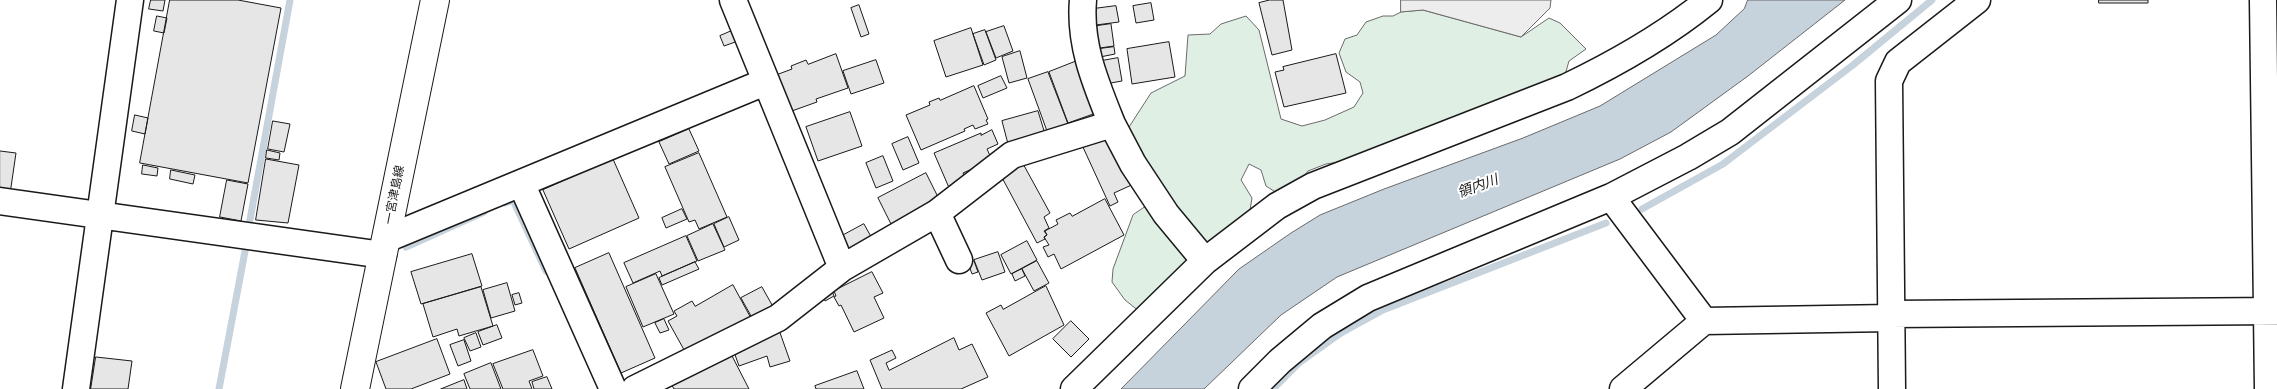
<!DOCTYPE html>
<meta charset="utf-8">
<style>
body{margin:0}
canvas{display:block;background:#fff}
</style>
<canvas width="2277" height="389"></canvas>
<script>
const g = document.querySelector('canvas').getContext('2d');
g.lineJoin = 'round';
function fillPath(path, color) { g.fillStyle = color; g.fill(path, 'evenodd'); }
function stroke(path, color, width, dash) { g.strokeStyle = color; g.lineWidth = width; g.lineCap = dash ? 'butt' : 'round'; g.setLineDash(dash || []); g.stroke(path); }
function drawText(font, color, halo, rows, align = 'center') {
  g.font = font + ' "Source Serif 4","Noto Sans JP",serif'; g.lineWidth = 4; g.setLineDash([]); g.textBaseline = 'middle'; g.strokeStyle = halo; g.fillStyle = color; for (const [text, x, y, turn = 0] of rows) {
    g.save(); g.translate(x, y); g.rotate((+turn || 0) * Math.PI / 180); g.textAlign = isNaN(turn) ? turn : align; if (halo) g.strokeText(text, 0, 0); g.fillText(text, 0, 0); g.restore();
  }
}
const green = new Path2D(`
 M1423 10 1521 37 1549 18 1560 23 1586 49 1569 61 1565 75 1351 160 1326 164 1308 171 1299 183 1277 193 1266 186 1261 170 1249 164 1241 180 1252 198 1248 222 1206 247 1134 152 1129 127 1151 93 1185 76 1188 35 1210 34 1221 24 1246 16 1259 30 1281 119 1302 126 1325 120 1354 107 1363 93 1360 82 1346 72 1339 53 1345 39 1357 35 1366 22 1383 16H1393L1401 12Z
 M1151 203 1197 260 1144 315 1125 300 1112 282 1113 269 1133 215Z`);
const parking = new Path2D(`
 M1401 0H1551L1550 8 1521 37 1423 10 1401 12Z`);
const water = new Path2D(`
 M1748 0H1845L1748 76 1671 132 1620 159 1337 277 1281 315 1204 389H1121L1239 269 1291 233 1320 215 1384 189 1523 138 1600 106 1716 35 1744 9Z`);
const stream = new Path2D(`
 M505 203 513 200 546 271
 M1642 209 1723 164 1853 65 1932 0
 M249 225 290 0
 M406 247 484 212
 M219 389 246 246
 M1273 389 1299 363 1341 333 1383 310 1606 223`);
const building = new Path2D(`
 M151 0H165L163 11 149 9Z
 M170 0H238L281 8 248 183 140 163Z
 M1270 0H1283L1292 50 1272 55 1259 3Z
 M2099 0H2148V3H2099Z
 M1151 3 1154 20 1136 23 1133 6Z
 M859 5 869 34 861 37 851 8Z
 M1116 6 1119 22 1096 25 1093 9Z
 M157 16 167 18 164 33 154 31Z
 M1111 24 1114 46 1093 49 1090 27Z
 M1004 26 1013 51 996 58 986 32Z
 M971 28 983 65 946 77 934 41Z
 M734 30 738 41 724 46 720 36Z
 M985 30 996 60 984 65 973 34Z
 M1169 42 1175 77 1132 84 1127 49Z
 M1114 47 1115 54 1100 57 1099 49Z
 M1020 51 1027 78 1009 83 1002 57Z
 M836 54 848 88 816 99 817 102 789 112 776 75 792 69 791 66 806 60 808 64Z
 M1336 54 1346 93 1284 107 1275 72 1284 70 1283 67Z
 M1118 58 1122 81 1105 84 1096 62Z
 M876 60 884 83 851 94 843 71Z
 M1077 61 1096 113 1068 123 1049 72Z
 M1048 72 1068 124 1047 131 1028 79Z
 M1001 76 1007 88 983 98 978 86Z
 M974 86 988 119 986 120 988 124 975 129 973 125 964 129 965 131 921 150 906 115 930 105 929 102 939 98 940 100Z
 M1038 111 1045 134 1008 144 1002 121Z
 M850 112 862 146 818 161 806 127Z
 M135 115 148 118 145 134 132 131Z
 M273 121 290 124 284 152 268 149Z
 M689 129 699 151 669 164 659 142Z
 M992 130 998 144 987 149 992 160 963 173 967 183 950 190 934 153 981 133V135Z
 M1112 132 1136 183 1114 193 1118 202 1110 206 1082 145Z
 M908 137 919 163 903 170 892 144Z
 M267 150 280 153 279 160 266 158Z
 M0 151 16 153 10 194 0 192Z
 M699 153 727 217 699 229 695 220 689 222 665 167Z
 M883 156 893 181 876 188 866 163Z
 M266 159 299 165 288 223 256 220Z
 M613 159 639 218 569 249 543 190Z
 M1021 160 1050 213 1044 217 1049 228 1044 231 1047 235 1044 237 1045 239 1037 243 999 172Z
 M143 165 158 168 157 176 142 174Z
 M171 170 195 175 193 184 170 179Z
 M926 173 941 203 893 228 878 198Z
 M227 180 248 184 241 221 220 217Z
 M1105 199 1124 235 1061 269 1054 254 1048 257 1043 247 1049 245 1044 237 1047 235 1045 231 1058 224 1056 220 1070 213 1072 216Z
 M682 209 687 219 666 228 662 218Z
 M729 217 739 240 724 247 714 224Z
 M713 224 725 250 698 261 687 236Z
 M864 224 874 242 850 255 840 237Z
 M686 236 697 261 662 276 660 271 633 283 624 263Z
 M1027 241 1037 260 1011 274 1001 255Z
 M998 252 1005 272 982 280 974 260Z
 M609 253 655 358 621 373 575 268Z
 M472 254 482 286 421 304 411 272Z
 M974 261 978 272 972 274 968 263Z
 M1037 261 1049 283 1034 291 1022 269Z
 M695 262 699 269 662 285 659 278Z
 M1022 269 1025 276 1015 281 1012 274Z
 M872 272 883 293 874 297 884 318 854 332 841 305 839 306 834 297 836 296 834 291Z
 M656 274 674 314 643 327 626 287Z
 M507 283 515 311 491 318 483 290Z
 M733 285 753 322 688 357 668 321 677 316 674 311 692 301 695 306Z
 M1046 286 1064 325 1009 356 986 313 1001 305 1003 309Z
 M481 287 493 326 459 336 457 329 433 337 423 304Z
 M762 287 776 312 755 323 741 298Z
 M832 291 834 296 825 301 823 295Z
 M519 293 522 303 515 305 512 295Z
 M664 319 669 330 660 333 655 323Z
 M1071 321 1089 339 1071 357 1053 339Z
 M497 325 502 338 483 345 478 332Z
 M778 327 790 361 770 367 767 356 739 366 733 349Z
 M476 333 481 347 470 351 464 338Z
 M954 338 959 350 972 344 988 377 961 389H882L870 360 892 350 896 358 886 363 889 370Z
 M437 339 450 374 411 389H386L376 362Z
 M464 340 471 361 458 366 450 345Z
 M533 350 543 376 529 381 532 389H503L493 364Z
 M730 352 749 389H674L670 382Z
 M96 357 132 361 128 389H91Z
 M491 363 501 389H470L464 374Z
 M857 371 864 389H816L815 386Z
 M547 377 552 389H534L532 382Z
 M464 380 467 389H441Z`);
const minor = new Path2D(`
 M733 0 842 268
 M2263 0 2268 389
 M1112 124 1133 164 1166 214 1205 261
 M521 183 613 389
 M1611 197 1704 321
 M0 201 383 255
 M937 213 959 260
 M386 239 765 82
 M1891 314 2277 311
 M76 389 130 0
 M635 389 778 318 842 268 937 213 1012 155 1112 124C1096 84 1079 45 1083 0
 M1074 389 1205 261 1277 206 1313 186 1567 87C1617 63 1666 35 1709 0
 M1252 389 1280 361 1322 326 1368 298 1611 197 1688 157 1730 132 1898 0
 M1623 389 1704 321 1891 318
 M1892 389 1889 81 1898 62 1977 0`);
const major = new Path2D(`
 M355 389 435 0`);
const streetNames = [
 ["一宮津島線",395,195,-79]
];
const waterNames = [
 ["領内川",1478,187,-20]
];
fillPath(green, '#e0efe3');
stroke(green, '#6a6a6a', 1);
fillPath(parking, '#ededed');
stroke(parking, '#6a6a6a', 1);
fillPath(water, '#c6d2dc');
stroke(water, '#6a6a6a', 1);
stroke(stream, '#c6d2dc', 7);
fillPath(building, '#e6e6e6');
stroke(building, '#1a1a1a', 1);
stroke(minor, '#1a1a1a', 29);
stroke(major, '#1a1a1a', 30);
stroke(minor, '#fff', 26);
stroke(major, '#fff', 28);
drawText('12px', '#1a1a1a', '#fff', streetNames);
drawText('italic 14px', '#1a1a1a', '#fff', waterNames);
</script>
